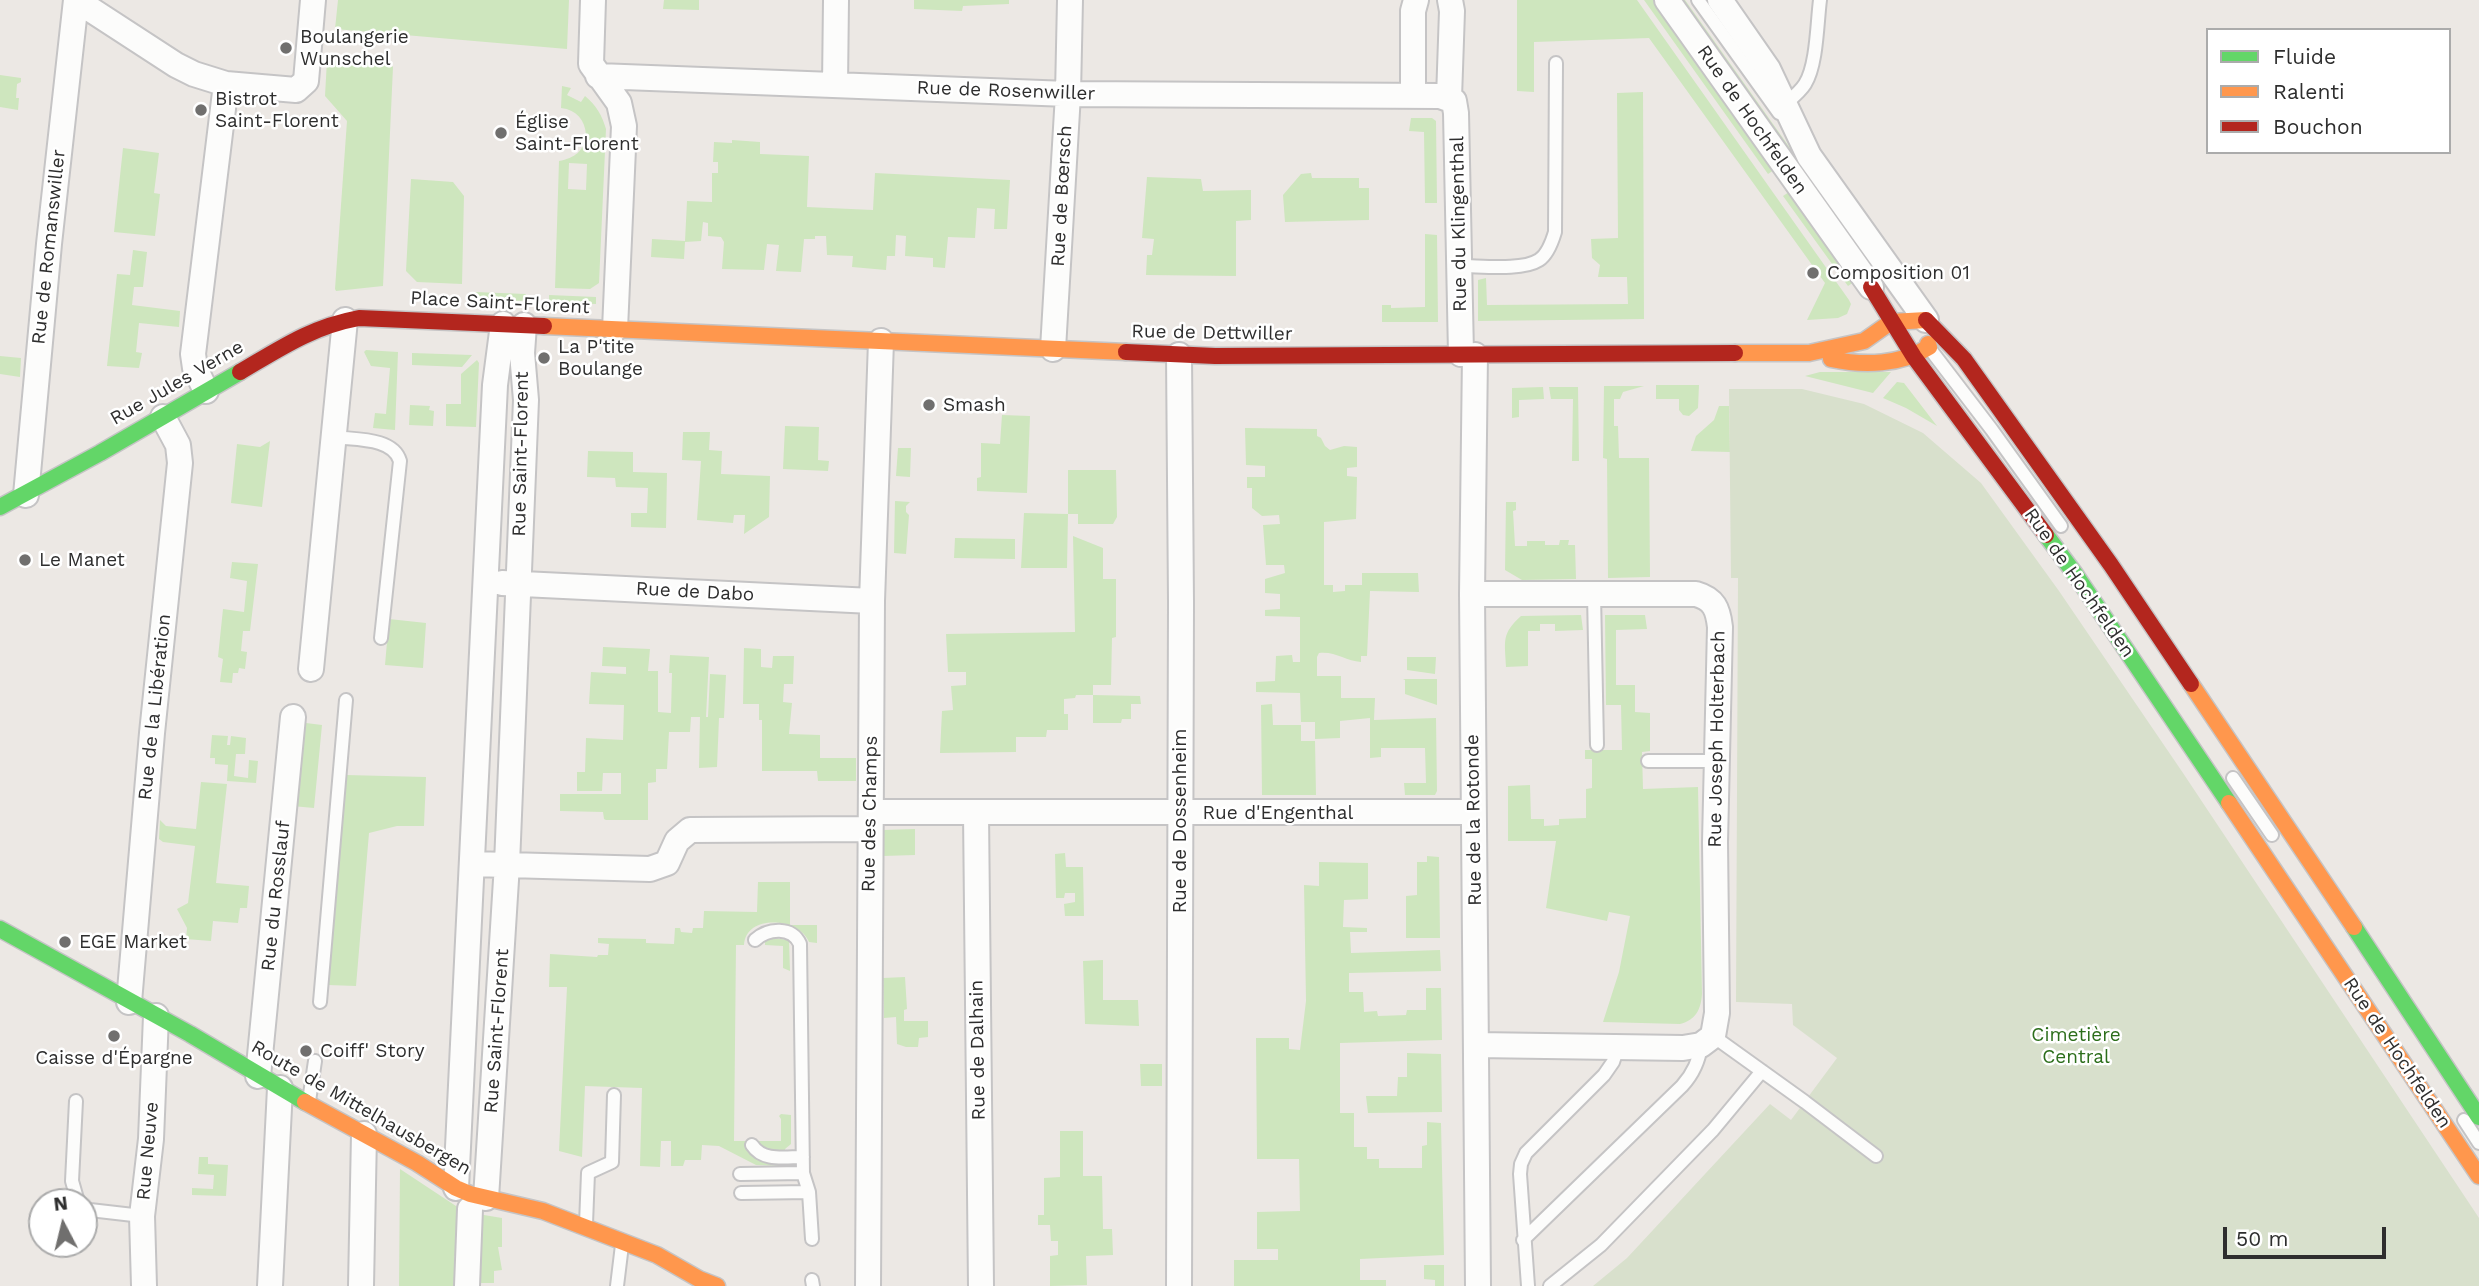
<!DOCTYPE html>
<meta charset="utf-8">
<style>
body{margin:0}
#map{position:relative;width:2479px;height:1286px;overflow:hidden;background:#ece8e4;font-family:"Work Sans",sans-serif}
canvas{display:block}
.legend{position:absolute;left:2206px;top:28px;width:245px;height:126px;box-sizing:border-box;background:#fff;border:2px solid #ababab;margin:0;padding:9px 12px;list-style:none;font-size:21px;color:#2e2e2e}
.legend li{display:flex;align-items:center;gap:14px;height:35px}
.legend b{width:35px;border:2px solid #ababab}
.north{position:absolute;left:28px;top:1188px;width:70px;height:70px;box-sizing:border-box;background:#fff;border:2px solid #ababab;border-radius:50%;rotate:353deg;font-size:19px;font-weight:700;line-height:28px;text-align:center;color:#2e2e2e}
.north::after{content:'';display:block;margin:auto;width:24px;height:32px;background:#706f6e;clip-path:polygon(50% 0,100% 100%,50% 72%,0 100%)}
.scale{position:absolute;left:2223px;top:1227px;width:163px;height:32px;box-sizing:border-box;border:4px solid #2e2e2e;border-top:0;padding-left:9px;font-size:21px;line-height:24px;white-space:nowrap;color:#2e2e2e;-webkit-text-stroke:5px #fff;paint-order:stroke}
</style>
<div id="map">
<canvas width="2479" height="1286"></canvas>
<ul class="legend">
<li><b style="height:9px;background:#63d668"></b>Fluide</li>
<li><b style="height:9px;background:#ff974d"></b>Ralenti</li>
<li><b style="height:9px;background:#b3261e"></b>Bouchon</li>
</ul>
<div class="north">N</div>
<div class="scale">50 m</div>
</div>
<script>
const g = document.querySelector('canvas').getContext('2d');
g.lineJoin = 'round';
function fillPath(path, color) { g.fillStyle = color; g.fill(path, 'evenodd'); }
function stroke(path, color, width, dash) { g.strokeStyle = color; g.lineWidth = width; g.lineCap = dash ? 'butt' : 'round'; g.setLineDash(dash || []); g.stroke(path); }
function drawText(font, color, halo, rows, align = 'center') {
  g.font = font + ' "Work Sans",sans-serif'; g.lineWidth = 5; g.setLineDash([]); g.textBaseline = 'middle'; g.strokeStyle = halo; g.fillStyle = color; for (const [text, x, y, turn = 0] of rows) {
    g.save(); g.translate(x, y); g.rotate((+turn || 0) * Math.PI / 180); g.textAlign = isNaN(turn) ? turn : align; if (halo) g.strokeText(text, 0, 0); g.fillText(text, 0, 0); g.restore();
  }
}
const green = new Path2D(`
 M338 0H569L567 49 335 29Z
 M664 0H699V10L663 9Z
 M914 0H1009V4L963 6 962 11 914 9Z
 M1517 0H1637L1849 300 1851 304 1847 314 1838 318 1807 320 1825 283 1649 38 1534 42V92L1517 91Z
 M1644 0H1653L1774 170 1768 174Z
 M1674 0H1685L1795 155 1788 160Z
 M327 60 389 63 393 67 383 286 336 291 335 289 347 121 325 96Z
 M0 75 21 78V82L17 84 16 98H19L18 110 0 107Z
 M562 86 571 88 567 95 581 102 585 96C596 105 602 115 606 129L599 283 590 289 555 288 559 161C575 158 584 151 586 135 585 120 577 110 561 108ZM569 163 587 164 586 190 568 189Z
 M1643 92 1644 319 1478 321V280L1486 278 1487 305 1628 304 1627 277H1598L1600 265 1592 258 1591 239 1618 238 1617 93Z
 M1411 118H1432L1436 121 1437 203H1425L1424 132 1409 131Z
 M732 140 760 142V154L809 156 807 207 873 210 875 173 1010 180 1007 229H994L995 209 977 208 975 238 948 237 945 268 933 267V258L905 256 906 236 896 235 895 256H887L886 270 852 267 853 256 827 255 826 236H815V239H804L801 272 776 271 779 245 767 244 764 270 722 269 724 242 721 237 708 236V223L703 222 701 241 685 242 684 259 651 257 652 239 685 241 687 201 712 202V173H718V162H713L714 142 732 143Z
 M123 148 159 153 154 193 160 194 155 236 114 232Z
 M1311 173 1312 178H1359V188H1369V220L1285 222 1283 195 1301 174Z
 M1147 177 1201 179 1203 191 1251 190V220L1236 221V276L1146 275 1147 255H1152L1154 239 1142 238Z
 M411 179 453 182 464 196 462 284 417 282 406 271Z
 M1789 192 1854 282 1848 286 1783 196Z
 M1425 234 1437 235 1438 322H1382V305H1391V308L1425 307Z
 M133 250 147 252 143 287H134L132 305 180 311 179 327 139 323 136 352 142 353 139 368 107 366 117 274 130 275Z
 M475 292 526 294V301L474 299Z
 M549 295 596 297V304L549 302Z
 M366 350 398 352 395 430 373 428 375 413 386 414 390 368 371 366 364 352Z
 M412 353 472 355 462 367 412 365Z
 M0 356 21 358 20 377 0 374Z
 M477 360 479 363 476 427 446 426V404H461V374Z
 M1820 372H1891L1873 393 1805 376Z
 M1897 382 1904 383 1937 426 1906 408 1883 398Z
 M1656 385H1699L1698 408 1689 416 1683 415 1679 410V399H1656Z
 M1604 386H1644L1623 392 1620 399H1614V426H1618L1619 458H1649L1650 577 1608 578 1607 459 1603 458Z
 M1543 387 1544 399 1519 400V417L1512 418V388Z
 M1549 387H1578L1579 461H1572L1573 399H1551Z
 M410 405 430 406 429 410 434 411 433 426 409 425Z
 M1719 406H1729L1730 452 1691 451 1696 436 1714 420Z
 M1002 415 1030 416 1027 493 977 491V478L981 477V443L1000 444Z
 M785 426 819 427 818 460 829 461 828 471 783 469Z
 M1245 428 1317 429V436L1321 438 1325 446 1330 450 1344 446 1357 447V467L1347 468V476L1357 477 1356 519 1324 522V585H1333V592L1345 591V585H1362V573H1418L1419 592 1370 591 1367 656H1361V662C1346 661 1335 651 1319 653L1317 657V676H1341V698H1375L1374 720 1436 718 1437 791 1435 795H1405L1404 783H1426L1425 748H1381V757L1370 758V718L1340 721V738L1315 739V722H1301L1300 693 1256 692V682L1275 681 1276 656 1292 655 1293 662H1300V617L1265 616V610L1280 609V594L1265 593V579L1285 573 1284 565H1266L1263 525 1280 524 1279 515 1262 516 1252 508V488H1247V477H1265V466L1246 465Z
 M683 432H710L709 450 722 451 721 474 770 476 769 517 744 534 745 515H734L733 523 697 520 701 461 682 460Z
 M270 441 262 507 231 503 237 444 260 447Z
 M898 448H911L910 477 896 476Z
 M588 451 633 452V472L667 473 666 528 631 527V513H647L648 488 616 487 615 478 587 477Z
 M1068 470H1116L1117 517 1113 524H1078V514H1068L1067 568H1021L1024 513 1068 514Z
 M895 501 910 502 906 506V512L909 515 906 554 894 553Z
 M1506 502H1516V510L1513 511 1515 546H1527V541H1545V545H1559L1560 540H1569L1568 545H1575L1576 579 1522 580 1505 570Z
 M1073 536 1103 548V579H1116V637L1112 638 1111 685H1093V695L1140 696 1141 704H1131V719H1122L1121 723H1093V695H1076L1075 698 1064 699V714H1068V730H1047L1046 737H1016V752L940 753 942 711 953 710 951 686 966 685V672H948L946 634 1075 632Z
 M955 538 1015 539V559L954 558Z
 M232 562 258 564 250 631H243L241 651 247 652 245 669 239 668 238 673H233L232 683 220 682 223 659 218 657 223 609 244 612 247 581 230 578Z
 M1581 615 1583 630 1555 631V624H1540V631H1528V666L1506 667C1505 641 1501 634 1521 616Z
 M1605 615H1645L1647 629 1616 630V685H1635V712L1650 713V751L1642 752 1643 789 1698 787 1702 994C1701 1009 1696 1020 1680 1024L1603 1022 1619 972 1630 916 1609 912 1607 921 1546 908 1556 841H1508V786L1530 785 1531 819H1544V826L1559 825V819L1586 818V789L1592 788V759H1585V750H1622L1621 705H1606Z
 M389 619 426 623 423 668 385 665Z
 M603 647 650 649 648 671H658V712L671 713 672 673H669L670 655 709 657 706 717H708L710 674 726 675 724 718H719L717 767 699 768 700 717H691L690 732H669L667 769H656V782L648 783V820H606L604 819 603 812 560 811V794H621V773H603L602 791H577V772H585L586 738 623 740 624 705 589 704 591 672 626 674V667L602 666Z
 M744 648 761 649V667L772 668 773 656H794L793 684H784L783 702 792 703 789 734 820 735V758H856V781H818L817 771H762V720H759V704H743Z
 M1407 657H1436L1435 674 1407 670Z
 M1403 679H1437V705L1405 694V680Z
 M1272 704 1273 725H1301V741H1315L1316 795H1262L1261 705Z
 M306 723 322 725 314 808 292 806 300 728Z
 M212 735 228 736 227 745H230L231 736 246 738 245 754H236L234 776 248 778 249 760 258 761 256 783 227 781 228 765 215 764V758H210Z
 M346 775 426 777 424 826H397L369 833 356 986 328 985Z
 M201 782 227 784 216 883 249 886 247 908H240L238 923 213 921 211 941 186 939 187 928 177 909 188 903 195 846 163 842 159 839 160 820 166 826 196 829Z
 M915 829V855L883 856V830Z
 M1065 853 1066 867H1083L1084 916H1065L1064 904 1075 902V893H1065L1064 898H1056L1055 854Z
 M1427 856 1439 857 1440 938H1406V896L1417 895V862H1427Z
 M1319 862 1368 863V899L1344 900 1343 927 1367 928V932H1350L1351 953 1440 950 1441 971 1349 973V992H1363L1364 1012 1377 1011 1378 1016 1406 1015 1407 1010H1426V988H1441L1442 1040 1340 1043V1113H1354V1147H1367V1159H1379V1168H1422V1146L1427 1145V1122L1441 1123 1444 1255 1360 1259V1280H1386V1286H1234V1260H1278V1249H1257V1212L1300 1211 1299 1159H1257L1256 1038H1289V1049L1300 1050 1306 1001 1304 885 1319 886Z
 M758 882H790V925H817V943L809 942C800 918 746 913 744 945H736L734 1141H781V1119L779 1116 781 1114 791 1115V1144L785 1149V1166L756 1165 719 1146 702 1145 701 1160H685L683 1166H671V1141H661L660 1167 640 1166 642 1088 585 1086 582 1157 559 1151 567 987H549L550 954 597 957 598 955H608L609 944 598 943V938L646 939V943L674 944 675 928H680L681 932 692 933 693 928H703L704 911 757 912Z
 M772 938 789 940 790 971 783 968V946L765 945V941Z
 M1103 960V1000H1138L1139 1026 1085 1024 1083 961Z
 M905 977 907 1009 904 1010V1021H928V1037L919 1038 918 1047H906L897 1044 896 1017 884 1018 883 978Z
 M1407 1053 1441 1054 1442 1112 1368 1113 1366 1096H1397L1398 1077H1407Z
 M1140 1064H1162V1086H1141Z
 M1060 1131H1083V1176H1102L1103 1229H1112L1113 1255 1086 1256 1087 1285 1050 1286V1256L1058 1255V1241H1051L1050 1225H1038V1215H1044V1178L1060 1177Z
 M199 1157H208V1164L228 1165 226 1196 192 1195V1188L213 1189 214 1175 198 1174Z
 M400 1169 462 1210V1248L454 1257V1286H399Z
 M478 1214 502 1218V1247H498L502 1270 494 1271V1283H476Z
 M1424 1265H1444V1286H1435V1280L1424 1279Z`);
const cemetery = new Path2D(`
 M1729 389H1802L1864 404 1923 433 1981 483 2059 591 2183 773 2479 1218V1286H1593L1627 1258 1770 1104 1791 1120 1837 1058 1793 1025 1792 1004 1736 1002 1738 578H1731Z`);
const lane = new Path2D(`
 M1698 0 1779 113
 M1785 104C1792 98 1800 92 1805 84 1817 65 1817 23 1820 0
 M1461 266C1481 266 1522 271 1539 260 1547 255 1552 242 1555 232L1556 63
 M1930 349 1992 430 2061 526
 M334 437C354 440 393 437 400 461L381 638
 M1594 594 1597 745
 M1648 761H1718
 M2233 778 2272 835
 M755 940C768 928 792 926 800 944L803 1173 809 1192 812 1239
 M320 1002 346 700
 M1713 1036 1805 1102 1876 1156
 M76 1101 72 1181 78 1202
 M309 1101 315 1061
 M2464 1120 2479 1143
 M752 1145C763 1162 785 1157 803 1157
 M740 1174 803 1173
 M741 1193 809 1192
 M84 1208 90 1210 142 1216
 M586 1224 588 1173 612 1162 614 1095
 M1523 1240 1682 1086C1693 1074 1699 1062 1701 1045
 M812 1280 813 1286
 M617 1286 622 1245
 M1528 1286 1520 1174 1521 1164 1526 1153 1604 1075 1613 1062 1618 1047
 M1550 1286 1601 1245 1713 1130 1762 1071`);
const street = new Path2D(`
 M76 0 176 65 194 74 226 84 296 90 306 81 313 0
 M593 0 591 64 619 103 624 126 615 329
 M1667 0 1871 287
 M1720 0 1768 69 1809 156 1926 320
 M598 76 1068 94 1440 96 1454 101 1456 113 1461 354
 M835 85 836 0
 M1413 96V11L1416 0
 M1449 98 1452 11 1450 0
 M1053 349 1068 94 1070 0
 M1475 355 1472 594 1478 1286
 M206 391 195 368 193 354 226 84
 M26 495 49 244 76 0
 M502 583 872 601
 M1472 594H1696C1714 599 1718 609 1720 627L1715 842 1717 1013 1713 1036 1701 1045 1683 1048 1477 1045
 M311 669 345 320
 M872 812H1473
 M976 813 981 1286
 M472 864 650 869 667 863 677 841 690 830 869 829
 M129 1002 152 733 180 463 178 445 163 417
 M258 1076 293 717
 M456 1188 495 385 503 324
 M486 1198 507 864 526 400 522 353 524 325
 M144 1286 142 1216 151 1139 156 1016
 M270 1286 280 1088
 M361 1286 364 1134
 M467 1286 470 1209
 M868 1286 872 601 881 341
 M1179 1286 1181 603 1179 355`);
const fast = new Path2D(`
 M0 507 100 453 240 372
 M2046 535 2075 574 2229 803
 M2354 927 2479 1117
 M0 929 190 1034 305 1102`);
const slow = new Path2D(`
 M544 326 1126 352
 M1735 353H1809L1864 341 1891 322 1926 320
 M1831 359C1864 366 1901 365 1929 347L1928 344
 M2191 684 2354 927
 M2229 803 2479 1176
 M305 1102 417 1163 456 1188 470 1194 543 1211 657 1255 699 1279 717 1286`);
const jam = new Path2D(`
 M1871 287 1914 357 2046 535
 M1926 320 1964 359 2111 565 2191 684
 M1126 352 1215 356 1735 353
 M240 372C281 348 311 327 359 318L544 326`);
const markers = [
 [286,48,7,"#706f6e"],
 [201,110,7,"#706f6e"],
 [501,133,7,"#706f6e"],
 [1813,273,7,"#706f6e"],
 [544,358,7,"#706f6e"],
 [929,405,7,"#706f6e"],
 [25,560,7,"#706f6e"],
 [65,942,7,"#706f6e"],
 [114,1036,7,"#706f6e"],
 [306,1051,7,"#706f6e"]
];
const poiNames = [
 ["Boulangerie",300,37],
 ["Wunschel",300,59],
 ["Bistrot",215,99],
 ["Saint-Florent",215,121],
 ["Église",515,122],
 ["Saint-Florent",515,144],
 ["Composition 01",1827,273],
 ["La P'tite",558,347],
 ["Boulange",558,369],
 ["Smash",943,405],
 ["Le Manet",39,560],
 ["EGE Market",79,942],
 ["Coiff' Story",320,1051],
 ["Caisse d'Épargne",114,1058,"center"]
];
const streetNames = [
 ["Rue de Rosenwiller",1006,91,2],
 ["Rue de Hochfelden",1752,120,55],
 ["Rue de Bœrsch",1062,196,-87],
 ["Rue du Klingenthal",1459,224,-91],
 ["Rue de Romanswiller",49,247,-84],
 ["Place Saint-Florent",500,303,3],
 ["Rue de Dettwiller",1212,333,1],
 ["Rue Jules Verne",177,383,-30],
 ["Rue Saint-Florent",521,454,-89],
 ["Rue de Hochfelden",2079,583,55],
 ["Rue de Dabo",695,592,3],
 ["Rue de la Libération",155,707,-84],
 ["Rue Joseph Holterbach",1717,739,-89],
 ["Rue d'Engenthal",1278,813],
 ["Rue des Champs",870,814,-89],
 ["Rue de la Rotonde",1474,820,-91],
 ["Rue de Dossenheim",1180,821,-90],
 ["Rue du Rosslauf",276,896,-84],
 ["Rue Saint-Florent",497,1031,-86],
 ["Rue de Dalhain",978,1050,-91],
 ["Rue de Hochfelden",2397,1053,56],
 ["Route de Mittelhausbergen",361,1108,30],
 ["Rue Neuve",148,1151,-85]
];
const parkNames = [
 ["Cimetière",2076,1035],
 ["Central",2076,1057]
];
fillPath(green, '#cee6be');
fillPath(cemetery, '#d8e0cc');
stroke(lane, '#c5c4c5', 16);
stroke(street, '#c5c4c5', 28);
stroke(fast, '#c5c4c5', 19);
stroke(slow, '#c5c4c5', 19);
stroke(jam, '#c5c4c5', 19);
stroke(lane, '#fcfcfb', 12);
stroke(street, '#fcfcfb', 24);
stroke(fast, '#63d668', 16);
stroke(slow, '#ff974d', 16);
stroke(jam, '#b3261e', 16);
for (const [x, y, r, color] of markers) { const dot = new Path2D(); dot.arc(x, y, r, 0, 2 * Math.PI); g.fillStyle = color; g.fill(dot); stroke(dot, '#fff', 2.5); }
drawText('19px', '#2e2e2e', '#fff', poiNames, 'left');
drawText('19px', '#2e2e2e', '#fff', streetNames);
drawText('19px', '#2c6e1b', '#fff', parkNames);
</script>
